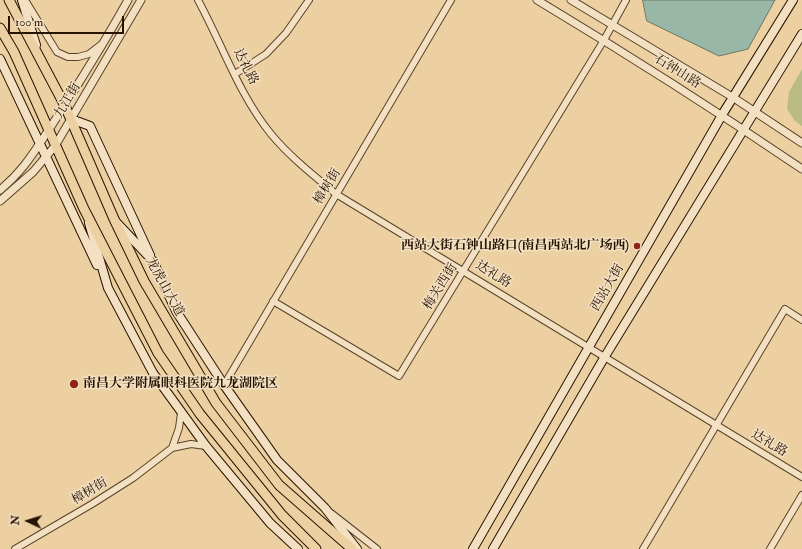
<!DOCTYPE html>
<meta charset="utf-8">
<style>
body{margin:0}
#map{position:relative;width:802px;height:549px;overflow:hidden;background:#edd0a2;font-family:"IM FELL Double Pica",serif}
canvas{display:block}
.north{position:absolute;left:8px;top:501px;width:40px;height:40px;-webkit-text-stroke:3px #f3e0c3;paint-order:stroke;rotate:274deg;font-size:11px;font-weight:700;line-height:16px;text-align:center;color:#271400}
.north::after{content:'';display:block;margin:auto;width:14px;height:18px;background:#271400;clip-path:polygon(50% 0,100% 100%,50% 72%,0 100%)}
.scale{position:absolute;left:8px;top:16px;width:116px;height:18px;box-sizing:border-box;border:2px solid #271400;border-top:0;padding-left:5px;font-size:12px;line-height:14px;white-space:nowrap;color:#271400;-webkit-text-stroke:3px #f3e0c3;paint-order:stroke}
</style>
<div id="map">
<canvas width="802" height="549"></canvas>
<div class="north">N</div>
<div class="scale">100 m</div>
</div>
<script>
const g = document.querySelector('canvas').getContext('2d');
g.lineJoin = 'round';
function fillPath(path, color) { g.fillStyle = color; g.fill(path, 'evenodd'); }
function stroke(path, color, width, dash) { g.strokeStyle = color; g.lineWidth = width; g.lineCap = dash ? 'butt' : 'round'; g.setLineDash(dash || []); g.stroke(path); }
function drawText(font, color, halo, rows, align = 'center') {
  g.font = font + ' "IM FELL Double Pica","Noto Serif SC",serif'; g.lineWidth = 3; g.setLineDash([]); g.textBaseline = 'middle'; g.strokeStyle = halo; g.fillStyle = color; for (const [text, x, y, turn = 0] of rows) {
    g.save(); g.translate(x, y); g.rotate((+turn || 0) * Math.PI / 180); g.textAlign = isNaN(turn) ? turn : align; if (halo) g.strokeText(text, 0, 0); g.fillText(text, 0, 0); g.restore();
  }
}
const green = new Path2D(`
 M802 69V126L795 121 787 109 789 92Z`);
const water = new Path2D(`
 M643 0H775L748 49 719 56 647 21Z`);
const minor = new Path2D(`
 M25 0 57 52 68 57H78L89 54 102 44
 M198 0C222 44 239 95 271 134 290 157 313 175 336 194L802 477
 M235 74 266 54 286 33 309 0
 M273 301 399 376 604 40 626 0
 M224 385 451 0
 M181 413 179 428 172 448 191 444 206 446
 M331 513 377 549
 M15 549 92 504 133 478 172 448
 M643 549 785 309 802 320
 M770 549 802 495`);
const tertiary = new Path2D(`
 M537 0C627 54 715 110 802 169
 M571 0 734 98 802 143
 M0 190C23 171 32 155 48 131 76 88 103 45 128 0
 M0 201 33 172 55 146 141 0`);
const secondary = new Path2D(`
 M22 0 36 45
 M0 59 97 265
 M71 119 90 126 150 255
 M89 223 108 288 153 373 206 446 270 523 298 549
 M117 223 153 261 176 311 224 385 277 460 325 508 357 549
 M473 549 722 115 793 0
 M493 549 604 358 802 34`);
const primary = new Path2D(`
 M9 0 65 106 114 219 144 281 216 403 279 485 352 549
 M0 28 14 52 84 209 158 353 200 414 282 515 316 549`);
const markers = [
 [637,246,4,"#8f2418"],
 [74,384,5,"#8f2418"]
];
const streetNames = [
 ["达礼路",245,67,63],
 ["石钟山路",677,72,32],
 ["九江街",68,101,-60],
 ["樟树街",328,187,-59],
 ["达礼路",493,275,32],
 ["龙虎山大道",164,287,61],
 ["梅关西街",441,287,-58],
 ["西站大街",608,288,-60],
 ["达礼路",769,444,31],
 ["樟树街",90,492,-31]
];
const poiNames = [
 ["西站大街石钟山路口(南昌西站北广场西)",629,246],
 ["南昌大学附属眼科医院九龙湖院区",83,384,"left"]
];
fillPath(green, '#babb84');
fillPath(water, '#99b7a7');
stroke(water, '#6b7664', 1);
stroke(minor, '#584328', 8);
stroke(tertiary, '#584328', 9);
stroke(secondary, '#271400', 10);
stroke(primary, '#271400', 11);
stroke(minor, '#f3e0c3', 6);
stroke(tertiary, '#f3e0c3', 7);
stroke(secondary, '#f3e0c3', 8);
stroke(primary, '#edd0a2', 9);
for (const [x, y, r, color] of markers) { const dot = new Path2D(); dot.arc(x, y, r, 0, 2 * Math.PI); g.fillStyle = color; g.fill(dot); stroke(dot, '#f3e0c3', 1.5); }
drawText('13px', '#271400', '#f3e0c3', streetNames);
drawText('bold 13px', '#271400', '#f3e0c3', poiNames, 'right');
</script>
